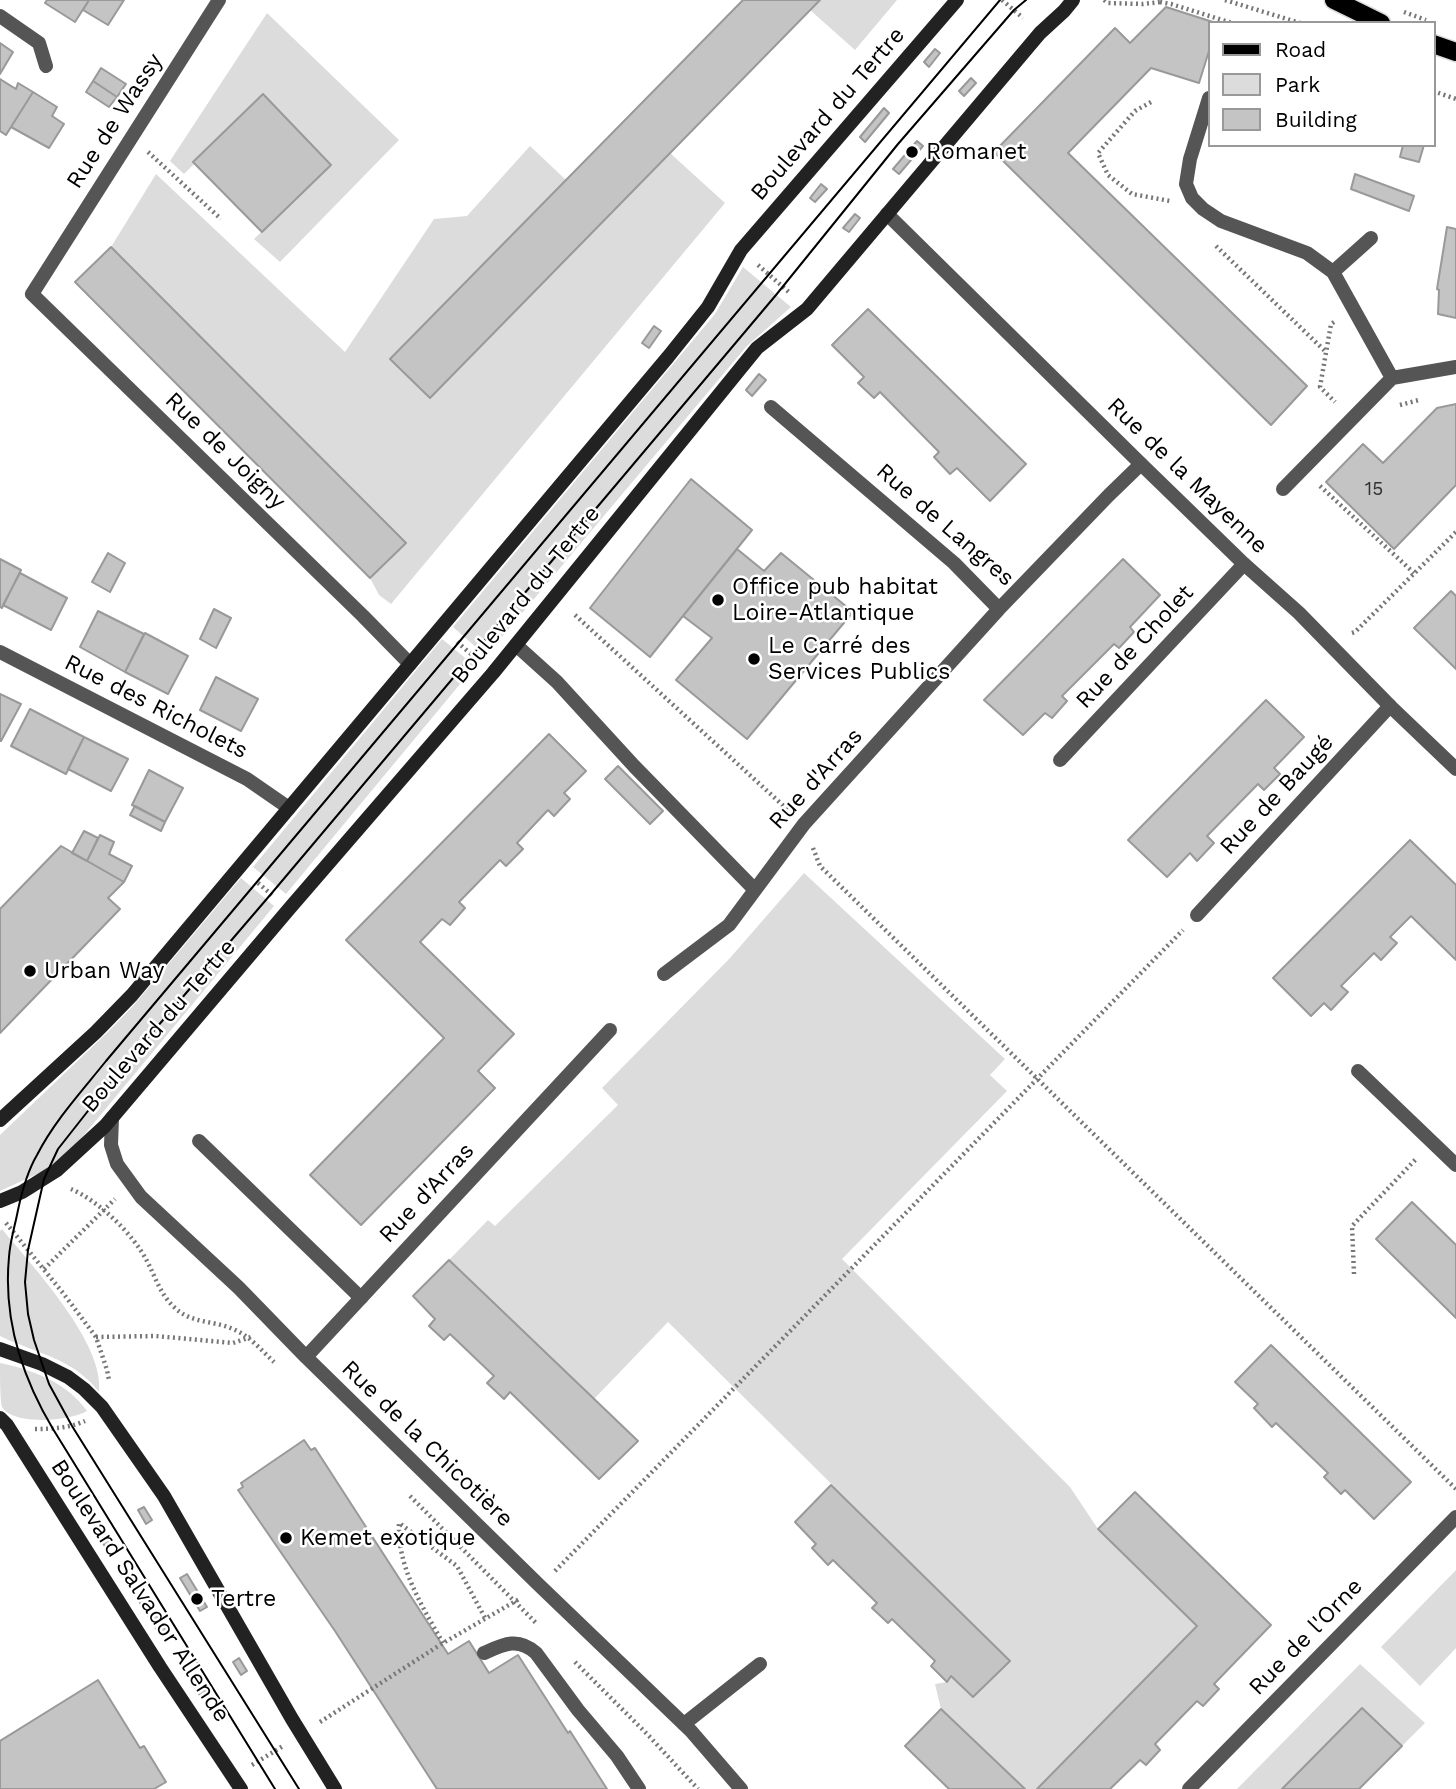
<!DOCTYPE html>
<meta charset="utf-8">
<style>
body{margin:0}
#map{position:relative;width:1456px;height:1789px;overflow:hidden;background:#fff;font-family:"Work Sans",sans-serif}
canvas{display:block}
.legend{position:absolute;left:1208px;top:21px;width:228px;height:126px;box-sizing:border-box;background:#fff;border:2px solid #999;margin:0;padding:9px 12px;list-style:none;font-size:21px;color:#000}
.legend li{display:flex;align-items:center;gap:14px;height:35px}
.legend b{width:35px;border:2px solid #999}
</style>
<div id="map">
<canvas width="1456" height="1789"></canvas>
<ul class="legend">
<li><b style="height:9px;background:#000"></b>Road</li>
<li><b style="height:19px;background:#dcdcdc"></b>Park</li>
<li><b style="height:19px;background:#c4c4c4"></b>Building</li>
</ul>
</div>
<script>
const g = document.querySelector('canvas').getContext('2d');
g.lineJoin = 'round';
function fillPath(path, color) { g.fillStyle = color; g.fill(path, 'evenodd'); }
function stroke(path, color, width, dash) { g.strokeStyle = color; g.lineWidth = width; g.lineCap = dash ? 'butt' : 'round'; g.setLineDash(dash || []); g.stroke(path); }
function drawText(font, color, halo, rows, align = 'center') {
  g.font = font + ' "Work Sans",sans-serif'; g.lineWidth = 5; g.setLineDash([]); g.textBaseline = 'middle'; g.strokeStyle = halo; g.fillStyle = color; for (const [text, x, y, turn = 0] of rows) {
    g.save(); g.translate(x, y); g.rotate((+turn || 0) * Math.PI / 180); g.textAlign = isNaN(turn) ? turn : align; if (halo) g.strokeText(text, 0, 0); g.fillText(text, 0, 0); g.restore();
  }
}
const green = new Path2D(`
 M820 0H897L855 50 810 10Z
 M267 13 399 140 280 262 254 239 331 164 263 95 184 174 170 161Z
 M530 146 566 180 391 359 430 398 670 153 725 203 391 604 379 595 370 578 405 543 111 247 156 174 345 352 434 219 467 216Z
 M743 267 791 307 746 347 486 656 453 627 715 314Z
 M442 639 475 666 286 894 253 867Z
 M804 873 1005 1059 990 1075 1007 1091 842 1259 1070 1487 1098 1529 1197 1626 1037 1789H1025L941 1709 935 1684 947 1682 951 1676 973 1697 1009 1660 668 1322 594 1399 449 1260 488 1220 495 1226 618 1105 602 1088 730 958Z
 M241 878 274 906 69 1153 52 1167 0 1191V1135L111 1029 133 1006Z
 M2 1229C32 1266 105 1343 99 1392 72 1357 37 1354 0 1336V1231Z
 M0 1363C31 1369 68 1383 87 1411 71 1421 13 1426 2 1407 0 1399 0 1373 0 1363Z
 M1456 1570V1648L1420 1686 1381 1647Z
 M1360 1664 1425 1723 1402 1746 1362 1708 1282 1789H1237Z`);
const building = new Path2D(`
 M47 0H89L75 22 45 3Z
 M89 0H124L108 25 83 10Z
 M743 0H820L430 398 390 359Z
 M1166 7 1216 23H1209V51L1199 83 1151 68 1068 153 1307 386 1271 425 994 152 1115 28 1130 43Z
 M0 43 13 52 0 74Z
 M935 49 940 53 929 67 924 62Z
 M101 68 126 84 117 97 93 81Z
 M971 78 976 83 964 96 959 91Z
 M0 79 16 89 18 83 33 92 6 135 0 131Z
 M93 81 117 97 109 107 86 92Z
 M33 92 57 107 52 116 64 124 49 148 11 127Z
 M263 94 331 165 262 232 193 162Z
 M884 108 889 113 865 142 860 137Z
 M917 141 923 146 899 174 893 169Z
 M1403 145H1424L1419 162 1400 157Z
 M1355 174 1414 196 1409 211 1351 189Z
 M821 184 827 189 815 202 810 198Z
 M855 214 860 218 849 232 843 228Z
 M1447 227 1456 229V318L1438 314 1439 290 1437 289Z
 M111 247 406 543 370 578 75 282Z
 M868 309 1026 464 990 501 957 468 950 474 934 457 939 452 880 392 874 398 858 383 864 377 832 345Z
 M654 326 661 331 649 348 642 343Z
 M759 374 766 380 752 396 746 390Z
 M1456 404V485L1394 549 1326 482 1363 444 1383 463 1437 408Z
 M691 479 752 530 650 657 590 608Z
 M737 549 764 571 781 553 853 612 747 739 676 680 712 638 683 616Z
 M108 553 125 563 110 592 92 582Z
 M0 559 21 570 2 608 0 607Z
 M1123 559 1160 595 1130 627 1134 632 1119 648 1114 644 1062 696 1067 701 1052 718 1045 713 1023 735 984 700Z
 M20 573 67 598 51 630 3 605Z
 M1451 591 1456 596V669L1414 628Z
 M214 609 231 618 216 648 200 639Z
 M98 611 144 634 125 672 80 647Z
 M145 633 188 656 168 694 125 672Z
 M216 677 258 699 241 731 200 710Z
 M0 694 21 704 1 741H0Z
 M1266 700 1304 737 1274 768 1280 774 1264 790 1258 784 1207 836 1214 843 1197 861 1190 853 1167 877 1128 840Z
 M30 709 84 737 66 774 11 746Z
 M549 734 586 771 564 793 570 799 554 816 548 810 517 843 523 849 506 866 500 860 459 902 465 908 450 925 442 919 420 942 514 1034 478 1071 495 1088 361 1225 310 1175 444 1038 346 940Z
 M84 737 128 759 111 791 68 769Z
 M618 766 663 811 650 824 605 779Z
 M149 770 183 788 165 822 132 805Z
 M135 806 165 822 161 831 130 815Z
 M84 831 98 838 87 861 72 853Z
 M100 835 114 842 109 854 132 866 124 882 87 861Z
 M1410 840 1456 885V960L1411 916 1390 937 1397 943 1381 960 1374 953 1341 986 1348 992 1331 1010 1324 1003 1311 1016 1273 978Z
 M61 846 124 882 108 898 120 909 0 1033V909Z
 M1412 1202 1456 1245V1318L1376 1239Z
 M449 1260 638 1441 599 1479 510 1392 504 1399 487 1383 494 1376 450 1334 444 1340 429 1326 435 1319 413 1296Z
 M1271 1345 1411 1482 1374 1519 1345 1490 1341 1494 1324 1477 1328 1473 1276 1423 1272 1427 1254 1408 1258 1404 1235 1382Z
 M304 1440 311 1450 315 1448 448 1654 469 1641 489 1673 518 1655 568 1733 570 1731 607 1789H437L335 1631 238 1490 243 1487 241 1483Z
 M831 1485 1010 1661 973 1697 951 1676 947 1682 931 1666 935 1661 892 1619 888 1623 872 1608 877 1603 833 1560 828 1565 812 1548 816 1544 795 1522Z
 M1135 1492 1271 1625 1214 1684 1219 1689 1203 1706 1197 1701 1155 1744 1160 1750 1146 1765 1140 1760 1110 1789H1037L1197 1626 1098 1529Z
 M144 1507 152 1520 146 1524 138 1510Z
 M104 1531 112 1544 106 1548 98 1535Z
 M187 1574 207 1607 200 1611 180 1578Z
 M147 1599 167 1631 160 1635 140 1603Z
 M239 1658 247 1671 241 1675 233 1662Z
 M98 1680 140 1748 144 1746 166 1782 154 1789H0V1741Z
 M200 1682 208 1696 202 1699 194 1686Z
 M1362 1708 1402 1746 1359 1789H1282Z
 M941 1709 1025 1789H949L905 1746Z`);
const path = new Path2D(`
 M1002 0 1023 18
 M1104 0 1108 3 1143 4 1160 2 1162 1
 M1225 0 1300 23
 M1160 2 1171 4 1232 23
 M1404 12 1426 20
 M1433 91 1456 99
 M1151 102 1135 111 1098 153 1108 175 1132 194 1170 201
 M148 152 221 219
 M1216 246 1326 352
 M758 265 791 294
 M1334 322 1331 324 1320 387 1335 402
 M1400 405 1419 400
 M1320 486 1414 573
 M575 615 788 810
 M1352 633 1355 632 1456 532
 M457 642 477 659
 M813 848 820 866 1456 1489
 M258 883 272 895
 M71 1189C99 1201 133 1234 147 1261 156 1278 160 1294 174 1307 191 1324 213 1320 233 1329 250 1336 261 1350 274 1362
 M6 1223 63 1293 96 1337 107 1370 109 1380
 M44 1269 115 1199
 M1354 1274 1352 1226 1417 1158
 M96 1337 155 1336 233 1343 251 1337
 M35 1429C53 1429 69 1428 85 1421
 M410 1496 537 1624
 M555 1571 1183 930
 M443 1643C422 1606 397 1567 399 1523L457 1566 485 1618
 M575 1662 649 1736 698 1789
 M320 1722 443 1643 521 1598
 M252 1765 283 1746`);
const lane = new Path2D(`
 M1209 98 1190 159 1186 184 1192 198 1203 209 1221 221 1307 253 1333 272 1392 378 1283 489
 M1333 272 1371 238
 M1392 378 1456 367
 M771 407 954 563 999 609 1109 495 1141 464
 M516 645 557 682 634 766 755 890
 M1060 760 1244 564
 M1197 915 1390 706
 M664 974 729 925 804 824 999 609
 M199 1141 361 1298
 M484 1653C504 1644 518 1637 536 1653L578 1710 617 1756 639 1789
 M684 1724 760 1664`);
const street = new Path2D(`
 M219 0 32 294 363 616 410 664
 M0 16 39 43 46 66
 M887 214 1141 464 1244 564 1299 613 1390 706 1456 769
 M0 652 247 779 289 808
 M1358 1071 1456 1165
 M112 1118 111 1145 117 1164 141 1197 239 1288 306 1357 540 1586 691 1731 741 1789
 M306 1357 610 1030
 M1189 1789 1456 1517`);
const secondary = new Path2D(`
 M0 1120 96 1032 132 995 668 357 708 307 741 250 957 0
 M0 1201 22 1192 57 1170 105 1126 289 909 493 673 757 348 807 309 1040 33 1064 11 1073 0
 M0 1349 42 1364 68 1377 84 1389 102 1407 164 1496 292 1719 335 1789
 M0 1418 7 1425 160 1667 241 1789`);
const primary = new Path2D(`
 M1334 0 1381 23
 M1433 44 1456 52`);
const tram = new Path2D(`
 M275 1789 53 1429C22 1377 3 1319 9 1257 10 1241 15 1226 18 1210 22 1191 27 1172 37 1155 55 1120 82 1091 106 1061L1000 0
 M299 1789 72 1426 49 1384 34 1340 28 1314 25 1282 28 1250 44 1179 58 1149 121 1069 271 894 776 295 898 144 1014 10 1026 0`);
const markers = [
 [912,152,7,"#000"],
 [718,600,7,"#000"],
 [754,659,7,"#000"],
 [30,971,7,"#000"],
 [286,1538,7,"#000"],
 [197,1599,7,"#000"]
];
const numberNames = [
 ["15",1374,489]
];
const streetNames = [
 ["Boulevard du Tertre",828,114,-49],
 ["Rue de Wassy",115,121,-57],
 ["Rue de Joigny",225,451,44],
 ["Rue de la Mayenne",1187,476,44],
 ["Rue de Langres",945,525,41],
 ["Boulevard du Tertre",526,595,-51],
 ["Rue de Cholet",1135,647,-47],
 ["Rue des Richolets",156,707,27],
 ["Rue d'Arras",816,779,-48],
 ["Rue de Baugé",1277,795,-47],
 ["Boulevard du Tertre",159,1026,-49],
 ["Rue d'Arras",427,1193,-47],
 ["Rue de la Chicotière",427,1444,44],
 ["Boulevard Salvador Allende",140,1591,57],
 ["Rue de l'Orne",1306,1637,-46]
];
const poiNames = [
 ["Romanet",926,152],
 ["Office pub habitat",732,587],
 ["Loire-Atlantique",732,613],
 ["Le Carré des",768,646],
 ["Services Publics",768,672],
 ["Urban Way",44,971],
 ["Kemet exotique",300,1538],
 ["Tertre",211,1599]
];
fillPath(green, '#dcdcdc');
fillPath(building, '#c4c4c4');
stroke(building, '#999', 2);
stroke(primary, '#dbdbdb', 21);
stroke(path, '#777', 4.5, [2, 3.5]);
stroke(lane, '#555', 14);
stroke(street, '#555', 14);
stroke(secondary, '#222', 14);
stroke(primary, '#000', 18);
stroke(tram, '#000', 2);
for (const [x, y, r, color] of markers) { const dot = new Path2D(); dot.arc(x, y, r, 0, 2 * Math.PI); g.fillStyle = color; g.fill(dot); stroke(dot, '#fff', 2.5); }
drawText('19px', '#313131', null, numberNames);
drawText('23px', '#000', '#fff', streetNames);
drawText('23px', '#000', '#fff', poiNames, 'left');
</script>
